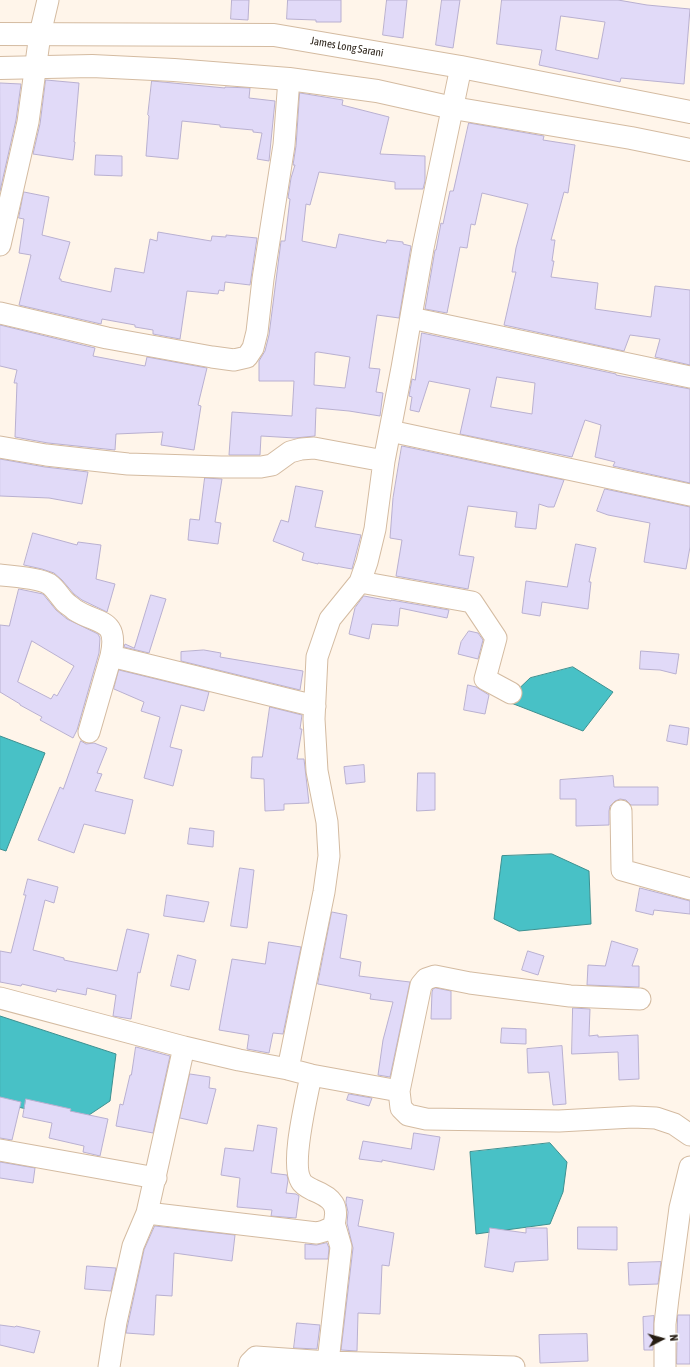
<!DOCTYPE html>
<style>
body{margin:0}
#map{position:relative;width:690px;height:1367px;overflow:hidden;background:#fff5ea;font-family:"Asap Condensed",sans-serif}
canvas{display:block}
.north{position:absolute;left:642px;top:1319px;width:40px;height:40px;-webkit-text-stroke:3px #fff;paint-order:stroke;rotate:84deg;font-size:11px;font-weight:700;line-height:16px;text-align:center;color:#261d13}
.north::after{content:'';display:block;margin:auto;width:14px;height:18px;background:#261d13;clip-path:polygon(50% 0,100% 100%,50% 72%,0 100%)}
</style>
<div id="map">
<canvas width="690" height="1367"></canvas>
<div class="north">N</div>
</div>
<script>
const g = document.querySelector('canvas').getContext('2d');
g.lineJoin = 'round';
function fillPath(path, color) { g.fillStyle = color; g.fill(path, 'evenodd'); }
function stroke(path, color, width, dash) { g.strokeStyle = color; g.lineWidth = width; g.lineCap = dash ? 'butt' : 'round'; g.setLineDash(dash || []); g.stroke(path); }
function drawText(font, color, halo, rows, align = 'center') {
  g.font = font + ' "Asap Condensed",sans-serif'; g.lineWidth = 3; g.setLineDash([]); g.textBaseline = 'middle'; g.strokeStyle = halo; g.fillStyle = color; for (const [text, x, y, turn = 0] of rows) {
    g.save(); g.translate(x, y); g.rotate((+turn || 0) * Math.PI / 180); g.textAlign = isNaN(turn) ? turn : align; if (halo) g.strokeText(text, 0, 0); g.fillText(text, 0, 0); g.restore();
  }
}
const water = new Path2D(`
 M573 667 613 692 583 731 506 701 530 678Z
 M0 736 45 753 6 851 0 849Z
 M552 854 589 871 591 924 519 931 494 919 502 856Z
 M0 1016 116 1054 110 1101 80 1121 0 1103Z
 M550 1143 567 1162 563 1192 550 1224 476 1234 470 1152Z`);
const building = new Path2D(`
 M232 0H249L248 20 231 19Z
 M288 0H341V22H316V20L287 19Z
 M387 0H407L403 38 383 35Z
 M442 0H460L453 48 436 45Z
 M502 0H618L647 5 690 9 684 84 621 78 620 82 539 65 542 50 497 44ZM561 16 605 22 598 59 556 50Z
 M46 80 79 83 74 142H75L73 160 33 154 40 124Z
 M152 81 225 88V87L250 88 249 98 275 101 269 161 257 159 262 133 253 132V130L220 127V125L182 121 178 159 146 156 149 116 148 115Z
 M0 83 21 84 16 120 0 191Z
 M300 93 343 100 342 105 389 117 380 154 425 156V181L423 189H395V182L319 172 310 205 306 204 302 241 336 248 339 234 386 243 387 240 403 242V244L411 246 399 318 377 315 369 368 380 369 376 392 383 393 380 416 349 411 316 408 315 436 295 438 261 436 260 455H229L232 412 292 416 294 381H259V361L265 351 269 335 281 241H285L290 199 288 198 291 178 295 165H293L296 146ZM318 352 350 357 345 388 314 385 315 353Z
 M469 123 544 136 543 140 575 145 568 193 564 192 551 240H555L552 261H554L551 277 598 283 595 309 651 317 655 286 690 290V365L655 357 660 339 630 335 624 351 504 325 516 272H512L516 248 528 204 482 193 475 225 471 224 467 248 460 247 447 313 425 309 435 250H436L441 223 443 224 450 191H453Z
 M96 155 122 156V176L95 175Z
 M24 192 49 197 42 235 70 242 59 279H61V281L111 292 115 268 144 273 150 239 157 241 158 232 211 241 212 236 226 237V235L257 238 250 285 225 282 224 291 219 290 218 294 187 291 180 339 153 334V330L135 327V325L102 319 101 324 19 305 31 255 19 253 24 219 19 218Z
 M0 325 95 348 93 356 145 366 147 357 207 368 198 405 201 406 194 450 161 445 163 432 116 434 115 450 48 443 15 437 17 383H14L17 370 0 366Z
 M422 333 616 374V375L690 389V483L613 466 615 462 595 457 601 425 585 420 572 457 460 434 470 389 429 381 419 412 410 410 412 397 409 396 412 379 415 380ZM497 377 535 383 532 414 491 407Z
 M402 446 564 480 554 507H548L539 504 536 529 515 527 517 512 468 506 459 555 474 557 468 589 396 576 402 540 390 538 393 498Z
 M0 459 45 467 88 472 82 504 49 498 0 496Z
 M205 478 222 479 215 522 221 523 218 544 188 540 190 519 199 520Z
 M296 486 323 491 315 527 361 535 352 569 318 563V564L302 560 304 553 273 541 281 520 288 522Z
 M605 489 690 507V547L686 569 644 562 650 523 608 515 597 511Z
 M33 533 77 545 78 542 101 545 96 579 115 584 107 612 82 600 74 594 62 580 54 573 42 569 24 565Z
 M576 544 596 548 589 582H591L588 609 542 602 540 616 522 613 526 581 567 587Z
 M19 589 43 594 56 610 67 619 98 634 100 638 99 653 77 730 73 738 40 720 42 717 20 705V704L0 692V625L9 626ZM32 641 74 666 57 696 54 694 51 699 18 682Z
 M151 595 166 599 149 653 124 647 125 644 134 648Z
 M364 596 391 601V600L449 610 447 618 400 608 398 626 372 624 369 639 349 634 355 608Z
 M469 631 478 633 483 640 478 659 458 654 461 642Z
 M204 650 221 653 220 657 303 671 300 690 181 661V652Z
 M641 651 679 654 676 674 660 670 640 669Z
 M119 670 209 692 204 711 181 705 170 747 182 750 173 786 144 778 160 717 141 711 144 702 114 689Z
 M468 685 476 687 489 695 485 714 464 710Z
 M270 707 302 715 300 729H302L297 759H304L309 803 284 804V810L265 811 264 779 251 778 252 757H262Z
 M670 725 689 728 687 745 667 741Z
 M81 741 86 744 94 743 107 748 97 773 102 774 95 791 133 800 125 834 84 824 74 853 38 840 60 787 63 789Z
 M364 765 365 782 346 784 344 767Z
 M418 773H435V810L417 811Z
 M613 776 614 787H658V805H631L626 800 620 799 615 801 610 806 609 811V825L576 826V799H560V780Z
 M190 828 214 831 213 847 188 844Z
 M240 868 254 870 247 928 231 926Z
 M28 879 58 887 54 903 45 900 33 950 64 958V960L117 971 127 929 149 934 140 973 138 972 131 1019 113 1016 116 995 87 988 86 995 57 989 56 992 22 984 21 986 0 982V951L11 953 26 895H24Z
 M640 888 690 901V914L654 910 653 915 636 911Z
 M167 895 209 902 204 922 164 916Z
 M332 912 347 915 340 958 361 962 359 976 410 982 390 1077 378 1075 383 1040 393 1002 370 999 371 994 318 984Z
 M612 941 638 949 632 966H639V987L587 985 588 965 605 966Z
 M269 942 301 947 283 1034 273 1033 269 1053 247 1049 249 1035 219 1030 232 959 265 964Z
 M528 951 544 956 538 975 522 970Z
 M178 955 196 960 189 990 171 986Z
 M436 988 451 991V1019H431L432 992 433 989Z
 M573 1008 590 1009 589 1036 598 1035V1037L638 1035 639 1079 619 1080 618 1052 572 1054Z
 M502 1028 526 1029V1044L501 1043Z
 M562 1046 566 1104 553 1105 549 1072 528 1073 527 1049Z
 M136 1047 170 1056 153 1133 116 1126 120 1104 123 1105 130 1075H131Z
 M190 1074 210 1077 209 1088 216 1089 207 1124 180 1118Z
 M349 1094 372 1098 369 1106 347 1100Z
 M0 1097 21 1102 12 1140 0 1138Z
 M26 1099 71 1109 70 1111 108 1119 100 1156 83 1152 84 1146 49 1138 52 1123 23 1117Z
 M258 1125 277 1128 271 1173 287 1175 288 1180 286 1193 296 1194 299 1196 296 1218 271 1216 272 1210 237 1207 240 1178 221 1175 225 1148 253 1151Z
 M414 1133 440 1137 434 1170 382 1160V1162L359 1159 363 1141 411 1149Z
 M0 1162 35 1168 33 1183 0 1178Z
 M347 1197 363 1200 358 1226 394 1233 389 1266 382 1265 380 1314 358 1313 357 1351 341 1350 353 1248 347 1223 348 1212 346 1203Z
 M155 1226 235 1235 232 1261 174 1253 172 1296 156 1295 154 1335 126 1333 144 1250Z
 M578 1227H617V1250L578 1249Z
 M490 1228 526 1233V1228H547L548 1260 515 1262 513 1272 485 1267Z
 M327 1243 329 1248 328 1259H305V1244L316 1245Z
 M661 1262 658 1284 629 1285 628 1263Z
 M87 1266 116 1268 111 1291 85 1289Z
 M678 1315H690V1364H677Z
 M654 1316 653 1350H644L643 1317Z
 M297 1323 320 1325 317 1349 294 1348Z
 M0 1325 15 1327 16 1326 40 1331 34 1353 0 1345Z
 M587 1334 588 1361 540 1363 539 1335Z`);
const minor = new Path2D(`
 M0 245 28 122 40 34 48 0
 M0 313 107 338 212 357 234 360 247 357 253 348 257 332 263 279 284 145 289 79
 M411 318 690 377
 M390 431 690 495
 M0 447 46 455 128 464 221 467H261L272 465 290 452 301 449 314 448 384 461
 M0 575C12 576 39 578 49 584 56 589 60 597 65 602 68 605 72 607 75 610 99 625 119 618 111 656L89 732
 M360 582 472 602 496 638 485 679 511 693
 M111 656 315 706
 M621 811 622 870 690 889
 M0 998 184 1047
 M288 1069 311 1075 399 1091 421 985 426 979 435 976 470 983 570 996 640 999
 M399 1091 401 1108 408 1115 426 1119 559 1121 633 1117 656 1118 674 1124 690 1135
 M0 1150 156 1178
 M147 1213 317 1233 324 1231 333 1227C340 1206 333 1198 313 1190 309 1188 303 1185 301 1181 290 1163 307 1098 311 1075
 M109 1367 116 1322 133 1246 147 1213 184 1047 239 1060 288 1069 324 892 329 856 327 822 317 771 314 719 317 657 330 619 360 582 367 562 375 529 384 461 402 368 423 248 461 67
 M249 1367 250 1363 256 1357 328 1362 514 1367
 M329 1367 328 1362 341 1247 334 1223
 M665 1367V1324L668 1298 680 1208 690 1167`);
const major = new Path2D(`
 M0 34 274 35 461 67 690 112
 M0 68 92 66 174 70 289 79 377 91 453 108 631 138 690 150`);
const streetNames = [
 ["James Long Sarani",347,47,10]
];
fillPath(water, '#48c1c6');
stroke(water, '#3e9090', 1);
fillPath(building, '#e1daf8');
stroke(building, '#b9b0d0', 1);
stroke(minor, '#d4bba1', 23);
stroke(major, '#d4bba1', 24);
stroke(minor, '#fff', 21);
stroke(major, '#fff', 22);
drawText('11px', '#261d13', '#fff', streetNames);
</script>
